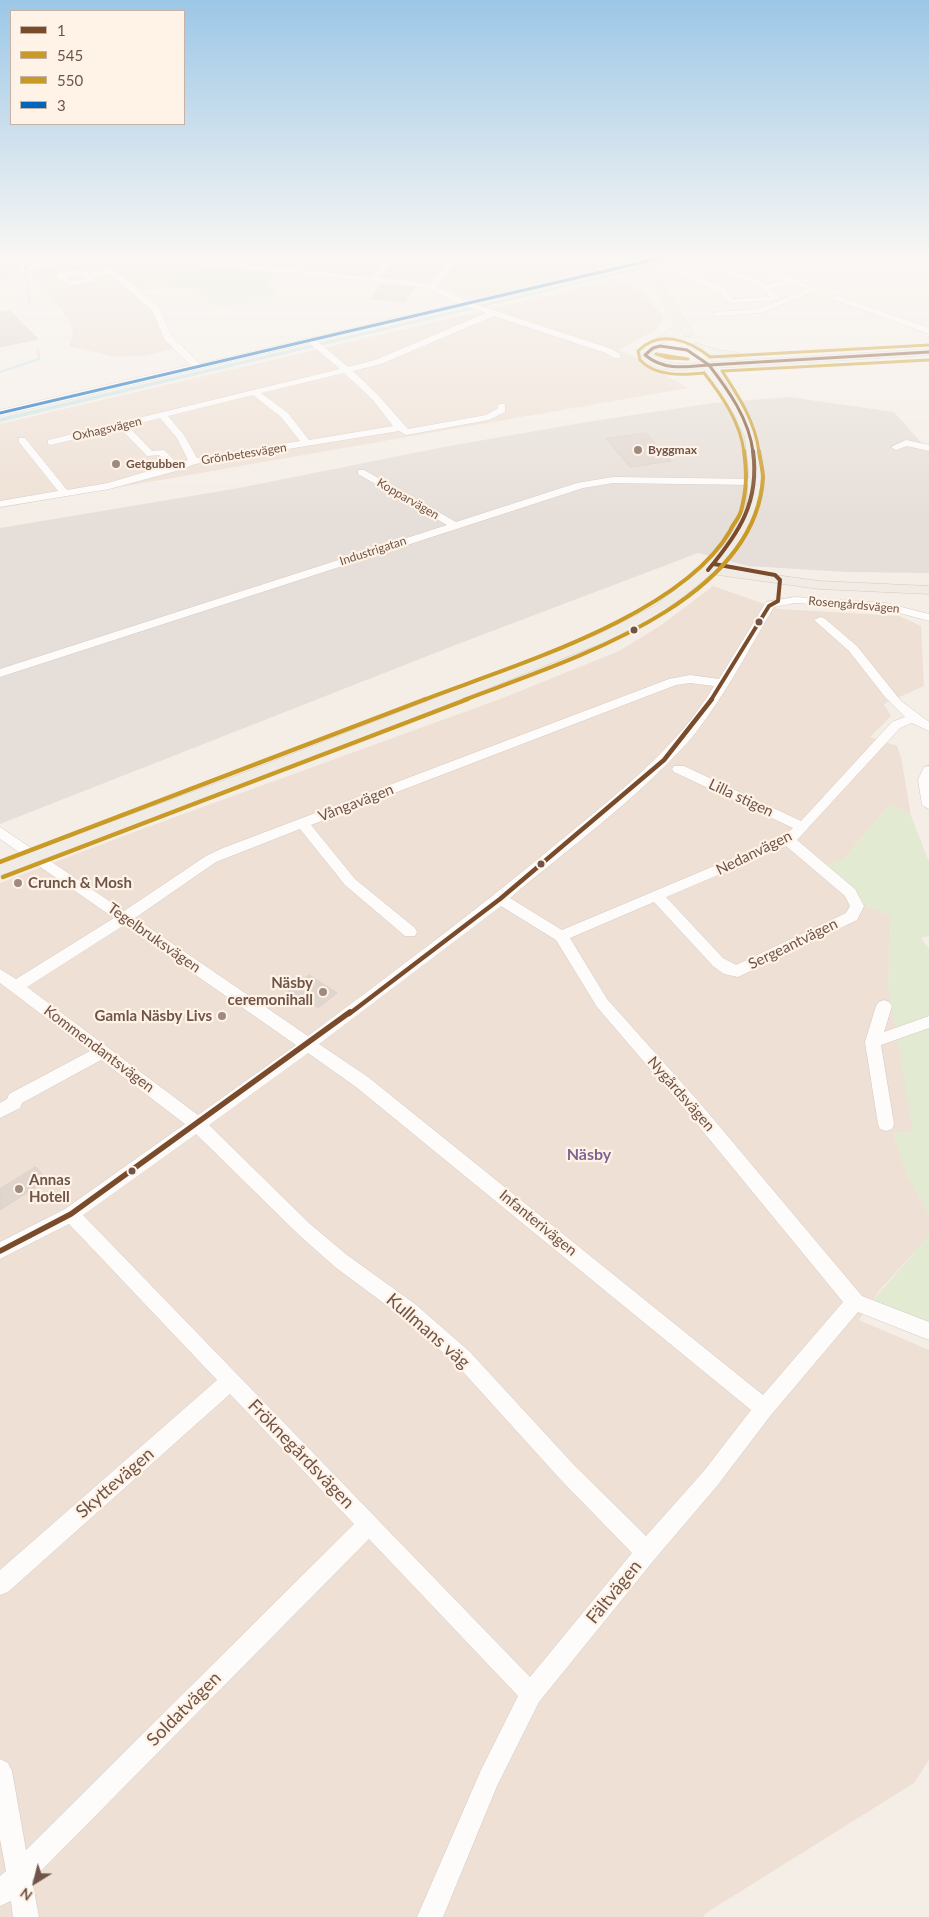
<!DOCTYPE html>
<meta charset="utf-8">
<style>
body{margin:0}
#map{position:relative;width:929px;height:1917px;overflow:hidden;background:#f5eee7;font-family:Lato,sans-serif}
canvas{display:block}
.legend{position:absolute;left:10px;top:10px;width:175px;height:115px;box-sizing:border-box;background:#fef3e6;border:1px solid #c5b3a7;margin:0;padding:6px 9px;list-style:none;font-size:15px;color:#705449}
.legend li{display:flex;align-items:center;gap:10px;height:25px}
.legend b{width:25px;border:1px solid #c5b3a7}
.north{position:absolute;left:10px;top:1857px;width:50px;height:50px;-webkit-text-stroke:4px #fef3e6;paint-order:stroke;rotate:216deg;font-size:14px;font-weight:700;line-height:20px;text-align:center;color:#705449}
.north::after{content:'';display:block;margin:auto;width:18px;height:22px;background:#705449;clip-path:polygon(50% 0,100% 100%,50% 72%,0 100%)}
</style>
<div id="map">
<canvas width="929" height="1917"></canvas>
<ul class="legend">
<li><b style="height:6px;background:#7a4b2a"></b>1</li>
<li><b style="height:6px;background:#ca9a27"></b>545</li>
<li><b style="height:6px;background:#ca9a27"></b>550</li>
<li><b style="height:6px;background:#0065bd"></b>3</li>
</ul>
<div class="north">N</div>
</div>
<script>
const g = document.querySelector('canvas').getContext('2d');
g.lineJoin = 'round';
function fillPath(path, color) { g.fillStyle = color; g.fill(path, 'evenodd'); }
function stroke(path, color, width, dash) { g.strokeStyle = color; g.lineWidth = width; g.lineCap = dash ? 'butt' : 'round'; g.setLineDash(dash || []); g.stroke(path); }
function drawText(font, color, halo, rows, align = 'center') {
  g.font = font + ' Lato,sans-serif'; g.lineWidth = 4.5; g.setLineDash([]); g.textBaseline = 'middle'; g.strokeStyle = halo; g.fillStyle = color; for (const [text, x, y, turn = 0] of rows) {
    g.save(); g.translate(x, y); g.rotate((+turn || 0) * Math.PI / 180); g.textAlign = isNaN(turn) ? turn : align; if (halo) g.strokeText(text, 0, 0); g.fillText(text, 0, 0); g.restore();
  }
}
const residential = new Path2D(`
 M82 257H107L118 260 124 257H614L622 263 474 298H465L440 286 430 284 196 260 172 271 164 288 134 292 153 310 164 338 175 348 144 356 115 357 69 346 73 334 70 321 30 271Z
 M617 279 642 292 664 317 657 329 619 350 639 359 688 388 0 508V424Z
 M713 586 779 609 899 616 921 626 924 686 884 704 891 716 870 737 897 746 901 757 911 816 890 804 844 859 850 885 866 906 891 915 888 984 914 1132 893 1133 907 1174 929 1214V1236L879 1291 859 1320 929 1350V1760L914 1783 706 1913 703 1917H0V883L134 832 503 698 619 651 663 624Z`);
const industrial = new Path2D(`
 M789 397 894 412 929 451V573L848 572 748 566 698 553 458 644 0 824V528L239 488 449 446 593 421 713 403Z`);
const green = new Path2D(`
 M0 257H35L0 281Z
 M189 263 278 274 268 284V287L275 291 273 296 253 297 241 303 218 307 193 289 164 288 172 271Z
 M890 804 911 816 929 862V936L921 938 929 949V1214L907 1174 893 1133 913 1132 888 984 891 915 866 906 850 885 826 865 844 859Z
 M929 1236V1323L872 1301Z`);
const stream = new Path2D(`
 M16 257 33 263 25 268 30 305
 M0 372 39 359 38 350`);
const canal = new Path2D(`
 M682 257H693L0 422V418Z`);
const building = new Path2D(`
 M381 284 415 288 405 302 370 299Z
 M10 311 38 339 0 347V313Z
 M646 433 671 461 630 467 606 439Z
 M309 975 337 993 318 1008 300 995 297 997 288 991Z
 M36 1167 47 1180 0 1210V1189Z`);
const minor = new Path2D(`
 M173 257 294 269 305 257H313L302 270 372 277 387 257H395L379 277 429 284 454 257H462L436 287 467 301 656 257H669L475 304 612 349 620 354V358H614L606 353 494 316 381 364 353 371 378 395 408 429 486 415 497 409 499 404H505V412L489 420 406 435 399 431 195 464 180 470 109 489 0 507V501L58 491 19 442V438H25L67 490 108 483 169 465 159 455 147 456 120 428 51 445 48 444V440L340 369 309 343 0 416V410L191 365 165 340 152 310 109 274 95 277V281L70 286 57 278V274L82 269 90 273 111 267 159 307 172 337 200 364 459 303 421 286 204 265ZM81 274 86 278 71 281 66 277ZM466 306 486 313 375 360 348 367 317 341ZM344 373 372 399 393 426 309 440 288 413 261 393ZM253 395 281 417 300 441 197 458 184 435 168 416ZM160 418 177 438 188 460 177 463 164 450 152 451 128 426Z
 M735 257 722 261 732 269 768 284 784 280 735 257H745L819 289 762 313 713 316 712 314 716 312 758 309 808 289 791 283 772 288 779 298 778 300 731 303 718 292 680 275 677 269 716 258ZM715 263 726 273 764 288 769 297 733 299 724 288 686 270Z
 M836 295 929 328V334L833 299 832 297Z
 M906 440 929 445V451L907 446 896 450 891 447Z
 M358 470H364L456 522 577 483 613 477 755 479 760 482 755 485 613 483 583 488 0 677V669L447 525 358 474Z
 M795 597 886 603 929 614V621L885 609 795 603 774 607C747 652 722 702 688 742 637 799 568 849 510 898L562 930 783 837 793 828 674 772 672 769 674 766H684L801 821 892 722 905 717 885 697 849 651 814 620 820 617 824 618 857 646 901 701 929 722V731L912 723 900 728 797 840 855 889 864 906 857 920 738 977 724 974 713 966 654 902 570 938 607 999 699 1102 862 1296 929 1322V1340L858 1312 771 1415 717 1486 654 1560 539 1702 497 1786 443 1917H417L481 1770 518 1696 369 1539 32 1880 39 1917H13L11 1901 0 1906V1876L6 1871 0 1839V1759L8 1763 12 1771 26 1850 354 1524 230 1394 8 1592 0 1595V1570L217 1380 69 1224 0 1259V1242L65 1209 185 1124 101 1060 22 1103 20 1108 0 1118V1103L7 1099 9 1094 90 1051 0 983V969L16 979 114 918 0 839V827L124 911 206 856 223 848 669 679 690 675 719 679 766 602ZM690 683 714 686C677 748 621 790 566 836 482 906 395 971 308 1036L135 918 216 862 300 829 345 885 405 936H415L417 932 415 928 355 879 311 825 676 685ZM786 846 845 896 850 906 846 913 736 965 723 958 666 897ZM501 906 556 940 597 1007 687 1112 843 1302 763 1395 368 1077 319 1044ZM124 925 296 1045 198 1115 27 987ZM308 1053 356 1087 751 1410 703 1472 646 1536 574 1465 470 1352 415 1304 347 1255 310 1224 209 1125ZM196 1134 298 1234 335 1267 401 1316 456 1364 560 1479 632 1553 530 1677 83 1215Z
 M929 766V809L922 805 918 780 924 767Z
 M884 1000 889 1002 892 1006 884 1032 929 1016V1028L881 1045 894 1124 892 1129 886 1131 880 1129 878 1124 865 1042 876 1006 879 1002Z`);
const major = new Path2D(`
 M635 257H645L694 334 689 337 685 336 681 330 651 353 661 361 680 364 929 349V355L715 368C729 389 750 412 757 437 759 444 759 453 760 460 765 507 748 534 718 567L819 581 929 586V594L819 589 711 574 666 611 607 641 250 783 0 876V863L238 775 597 635 656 605 703 567 726 543 738 523 747 503 749 472 745 437 734 414 705 370 707 368C686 370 651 376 640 353 649 341 666 334 677 323Z
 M696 343 718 350 740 353 741 355C730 365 705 353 692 348L691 346Z`);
const majorBridge = new Path2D(`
 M706 362 711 370`);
const bus1Far3 = new Path2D(`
 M660 346 687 350 709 365C686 367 664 371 645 355L653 348Z
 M709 365 929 352
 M709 365C729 391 749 419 753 452`);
const bus1Far2 = new Path2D(`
 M708 570C739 533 760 502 753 451
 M711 700 769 606 778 601 780 580 775 575 714 564`);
const bus1Far1 = new Path2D(`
 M349 1014 500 899 664 760 712 699`);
const bus1 = new Path2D(`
 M0 1251 71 1214 350 1012`);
const bus2Far2 = new Path2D(`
 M704 373C682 375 656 377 640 360L638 351C659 329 689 340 710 357
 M759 452C755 421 739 397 722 371L929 360`);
const bus2Far1 = new Path2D(`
 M464 700C563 662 755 605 763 478 763 469 760 460 759 451`);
const bus2 = new Path2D(`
 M3 877 468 699`);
const bus3Far2 = new Path2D(`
 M656 354 688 359 668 358Z
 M710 357 929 345
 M704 373C723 397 740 422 744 452`);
const bus3Far1 = new Path2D(`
 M423 700C512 666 681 616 730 531 733 524 739 518 741 511 747 489 747 473 744 451`);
const bus3 = new Path2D(`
 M0 862 426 699`);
const bus4 = new Path2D(`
 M0 413 665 257`);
const markers = [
 [638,450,5,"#9f8a80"],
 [116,464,5,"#9f8a80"],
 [759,622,4.5,"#705449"],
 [634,630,4.5,"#705449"],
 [541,864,4.5,"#705449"],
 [18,883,5,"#9f8a80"],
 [323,992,5,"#9f8a80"],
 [222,1016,5,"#9f8a80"],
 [132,1171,4.5,"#705449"],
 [19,1189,5,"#9f8a80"]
];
const farStreetnames = [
 ["Oxhagsvägen",107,429,-13],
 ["Grönbetesvägen",244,454,-9],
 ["Kopparvägen",408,499,30],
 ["Industrigatan",373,551,-18],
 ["Rosengårdsvägen",854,605,5]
];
const farPoinames = [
 ["Byggmax",648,450],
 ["Getgubben",126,464]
];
const streetNames = [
 ["Lilla stigen",741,798,25],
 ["Vångavägen",356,803,-21],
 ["Nedanvägen",754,853,-26],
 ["Tegelbruksvägen",154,938,35],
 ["Sergeantvägen",793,944,-26],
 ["Kommendantsvägen",99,1049,37],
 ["Nygårdsvägen",681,1094,49],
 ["Infanterivägen",538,1223,39]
];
const poiNames = [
 ["Crunch & Mosh",28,883],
 ["Näsby",313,983,"right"],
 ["ceremonihall",313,1000,"right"],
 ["Gamla Näsby Livs",212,1016,"right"],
 ["Annas",29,1180],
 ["Hotell",29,1197]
];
const neighbourhoodNames = [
 ["Näsby",589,1155]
];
const nearStreetnames = [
 ["Kullmans väg",428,1331,41],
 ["Fröknegårdsvägen",301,1454,46],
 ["Skyttevägen",115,1483,-41],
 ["Fältvägen",614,1592,-51],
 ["Soldatvägen",184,1709,-45]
];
fillPath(residential, '#eee0d4');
fillPath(industrial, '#e6ded8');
fillPath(green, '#e2ead2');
stroke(stream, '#cae4e4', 2);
fillPath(canal, '#cae4e4');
fillPath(building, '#e1d6cf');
stroke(building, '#ddd1c9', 1);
stroke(minor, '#d3cac4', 1);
stroke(major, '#d3c9c4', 1);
fillPath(minor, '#fefcfb');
fillPath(major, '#f0ebe4');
stroke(majorBridge, '#d3c9c4', 11, []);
stroke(majorBridge, '#f0ebe4', 11);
stroke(bus1Far3, '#7a4b2a', 3);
stroke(bus1Far2, '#7a4b2a', 4);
stroke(bus1Far1, '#7a4b2a', 4.5);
stroke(bus1, '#7a4b2a', 5.5);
stroke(bus2Far2, '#ca9a27', 3);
stroke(bus2Far1, '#ca9a27', 4);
stroke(bus2, '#ca9a27', 4.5);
stroke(bus3Far2, '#ca9a27', 3);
stroke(bus3Far1, '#ca9a27', 4);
stroke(bus3, '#ca9a27', 4.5);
stroke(bus4, '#0065bd', 3);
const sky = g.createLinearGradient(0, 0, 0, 525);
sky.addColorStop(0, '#9cc7e6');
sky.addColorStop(0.49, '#faf7f4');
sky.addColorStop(1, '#faf7f400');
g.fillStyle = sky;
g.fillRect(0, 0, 929, 525);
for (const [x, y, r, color] of markers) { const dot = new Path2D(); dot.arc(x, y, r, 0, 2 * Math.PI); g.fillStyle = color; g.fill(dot); stroke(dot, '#fef3e6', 2); }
drawText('12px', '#705449', '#fef3e6', farStreetnames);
drawText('bold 12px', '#705449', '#fef3e6', farPoinames, 'left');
drawText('15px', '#705449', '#fef3e6', streetNames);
drawText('bold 15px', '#705449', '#fef3e6', poiNames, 'left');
drawText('bold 16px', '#806593', '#fef3e6', neighbourhoodNames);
drawText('18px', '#705449', '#fef3e6', nearStreetnames);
</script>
